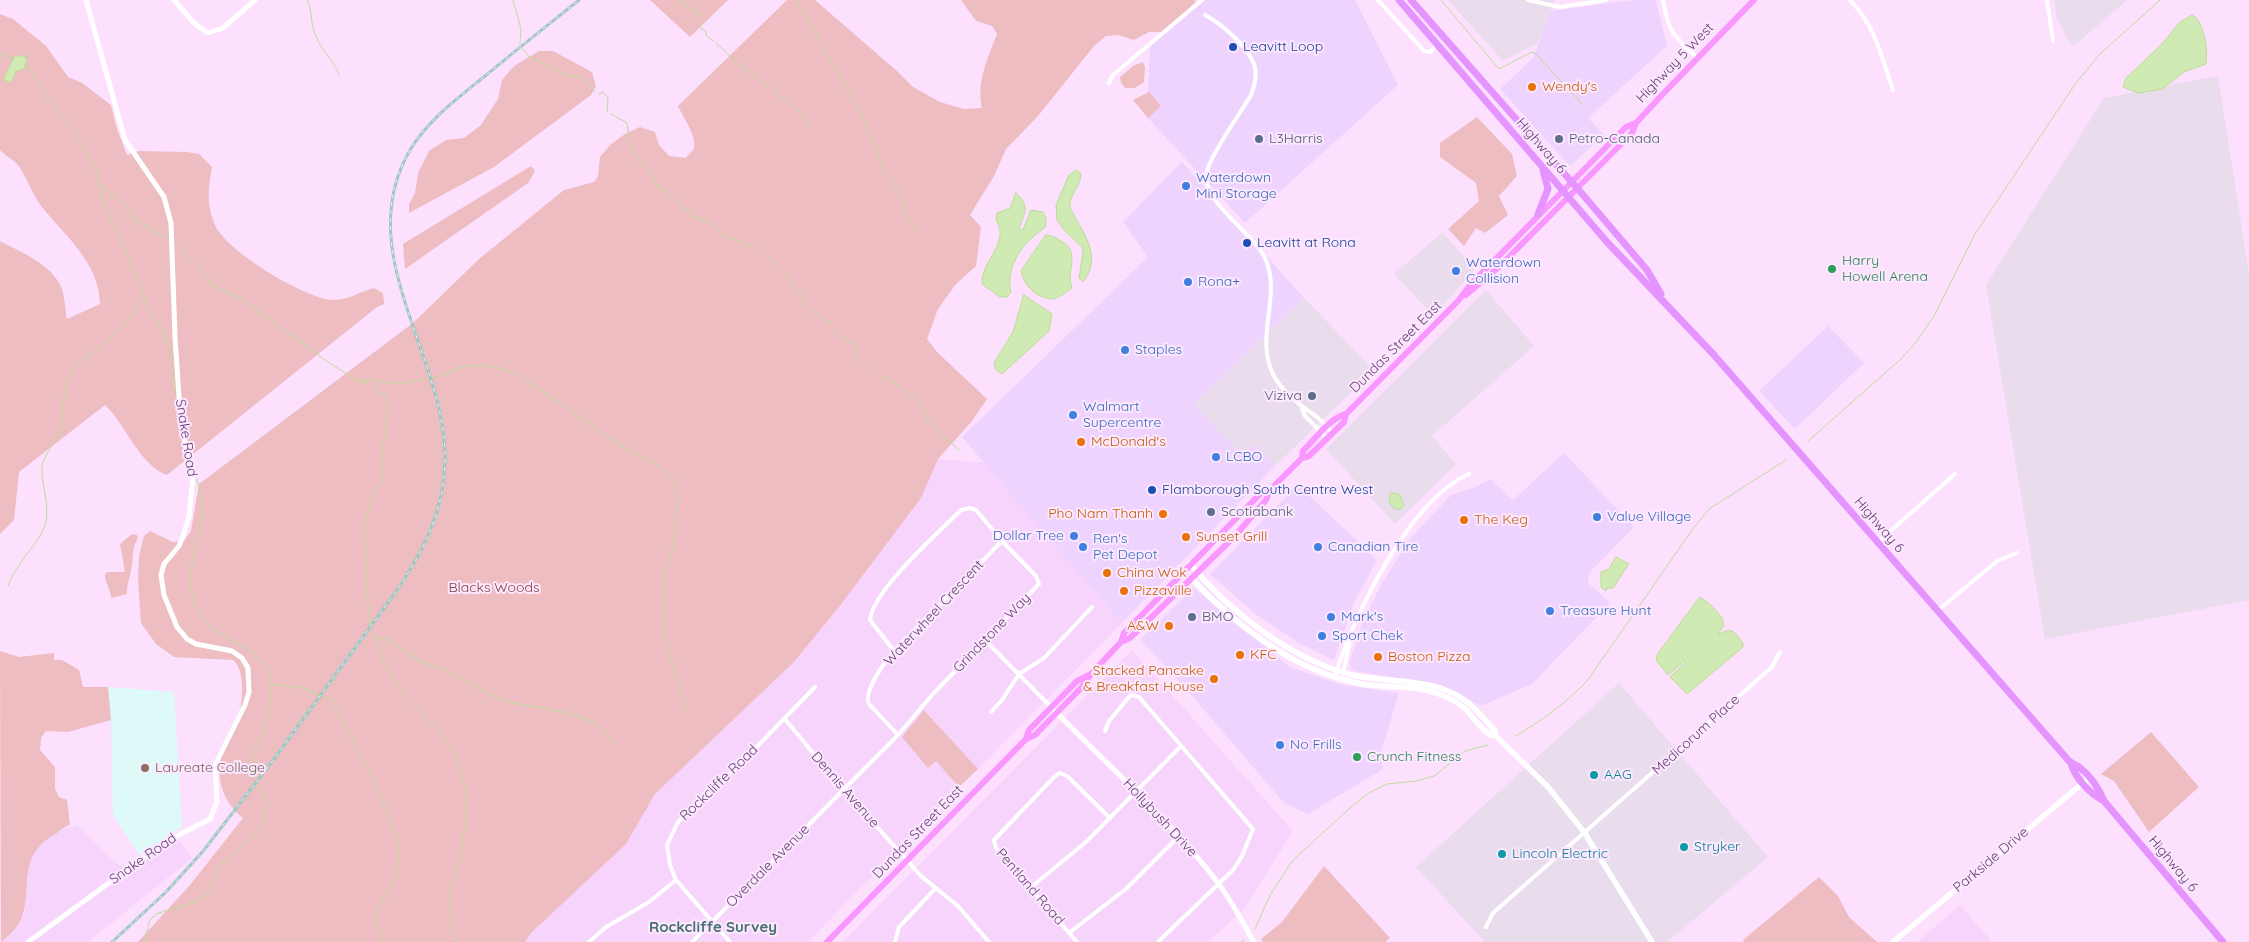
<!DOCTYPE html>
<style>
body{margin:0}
canvas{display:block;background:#fce0fe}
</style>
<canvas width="2249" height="942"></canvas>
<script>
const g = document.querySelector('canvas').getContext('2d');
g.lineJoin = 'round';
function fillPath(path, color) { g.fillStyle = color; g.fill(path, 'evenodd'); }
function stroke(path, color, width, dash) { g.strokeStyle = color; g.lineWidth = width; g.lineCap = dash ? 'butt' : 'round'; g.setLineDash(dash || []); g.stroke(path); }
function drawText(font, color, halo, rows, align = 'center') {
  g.font = font + ' Quicksand,sans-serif'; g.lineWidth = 4; g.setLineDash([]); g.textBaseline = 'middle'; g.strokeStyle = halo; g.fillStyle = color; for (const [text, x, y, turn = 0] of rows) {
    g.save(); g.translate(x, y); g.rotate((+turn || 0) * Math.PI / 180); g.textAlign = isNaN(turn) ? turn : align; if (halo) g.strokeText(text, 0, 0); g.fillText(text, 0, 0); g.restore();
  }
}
const residential = new Path2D(`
 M938 459 985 463 1122 623 978 769 925 710 928 768 935 760 959 787 808 942H525L531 933 625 844 655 794 794 662 839 607 921 498Z
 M1132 650 1293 831 1245 908 1208 942H843Z
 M77 826 117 864 128 871 178 838 192 858 88 942H1L13 934 25 912 28 865 33 851 45 840 62 829Z
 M1960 905 1992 942H1917Z`);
const commercial = new Path2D(`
 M1205 0H1355L1398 85 1245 223 1147 117 1150 47Z
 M1633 0H1656L1667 46 1588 118 1604 135 1570 166 1500 89 1533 58 1550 11Z
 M1182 162 1304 298 1195 404 1243 456 1256 444 1275 466 1122 623 962 437 1148 257 1123 222Z
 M1828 326 1864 363 1795 429 1759 391Z
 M1564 453 1634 527 1589 573 1588 583 1610 603 1532 684 1481 706 1442 685 1353 671 1349 663 1363 621 1382 583 1410 539 1451 495 1474 488 1490 479 1513 500Z
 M1298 485 1377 560 1354 603 1334 660 1299 643 1254 613 1210 574Z
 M1194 588 1290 667 1342 685 1399 693 1380 755 1383 769 1308 814 1284 803 1186 689 1140 639Z`);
const industrial = new Path2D(`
 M1448 0H1555L1537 43 1503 61Z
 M2054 0H2127L2074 46 2070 43 2058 21Z
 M2218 76 2249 274V600L2045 639 1986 285 2104 98Z
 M1443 232 1474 270 1434 316 1394 274Z
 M1486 290 1534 346 1432 436 1456 464 1395 524 1326 449Z
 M1304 298 1374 370 1275 466 1256 444 1243 456 1194 404Z
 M1619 683 1768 857 1667 942H1485L1416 867Z`);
const education = new Path2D(`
 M108 687 174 692 182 827 139 855 113 815 111 720Z`);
const green = new Path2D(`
 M650 0H728L690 37Z
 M787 0H815L898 72 913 87 940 102 964 109 982 108C976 83 988 57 997 34L992 26 976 21 961 0H1194L1196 2 1163 32H1149L1134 40 1118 35 1106 36 1094 46 1038 116 1006 149 994 176 970 215 981 227 976 266 956 284 938 309 927 339 937 352 987 399 972 421 938 459 921 498 839 607 794 662 655 794 626 844 531 933 525 942H138L190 885 243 818C224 803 216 781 221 757 224 745 233 733 237 722 243 708 246 669 233 660L174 657 156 644 141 623 138 581 139 556 144 536 150 531 173 542 184 541 191 531 199 484 413 323 479 259 564 190 594 182 598 176 600 157 610 145 625 134 640 127 655 132 659 145 669 156 686 158C688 155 693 151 694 148 697 137 683 117 678 106Z
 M0 14 13 19 46 46 68 77 82 83 111 105 116 126 127 155 139 151 187 152 199 154 212 167C208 189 206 206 216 227 228 252 307 300 334 300 349 300 361 291 374 288L383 293 384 304 377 307 167 475C140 466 125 423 105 405L19 472 14 520 0 534V241C22 253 55 265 63 292 65 301 65 310 67 319L100 304C99 262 65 236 41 206 32 193 27 178 18 165 13 159 5 156 0 150Z
 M539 51H553L592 72 596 86 591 95 494 167 409 213V204L415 193 418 173 429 151 446 140 464 138 481 125 498 99 502 80 514 66Z
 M1143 62 1145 67 1144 82 1135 88H1125L1121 83 1120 77 1133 66Z
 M1149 92 1161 106 1148 118 1133 100Z
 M1477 117 1512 154 1517 176 1499 196 1508 215 1485 233 1476 228 1464 246 1448 229 1479 201 1476 183 1440 157V143Z
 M531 166 535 171 528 183 405 269 403 244Z
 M132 534 137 535 138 538C131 549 134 558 131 570 130 579 126 585 127 594L111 598C111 588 104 583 105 574L108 572H125L120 544Z
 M0 651 19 657 54 653V660H62L79 670 83 687H108L111 720 68 732 46 731 41 738 40 750 55 767V789L59 797 67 800 70 825C63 827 60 831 54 835 4 863 49 910 1 942Z
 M924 710 978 769 959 787 936 761 928 768 902 737Z
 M2151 732 2199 787 2149 832 2114 781 2101 774Z
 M1324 866 1390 938 1385 942H1263L1261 939 1282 922Z
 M1819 877 1838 896 1849 917 1877 942H1744L1743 940Z`);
const water = new Path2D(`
 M2193 15C2205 24 2208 50 2206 64L2184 72 2162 89 2138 93 2123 87 2126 78 2160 46 2180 22Z
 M15 56H24L27 60 24 69 16 71 11 82H7L4 78Z
 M1077 170 1081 174C1081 185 1072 192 1070 203 1069 208 1073 213 1075 217 1087 238 1101 260 1083 282L1079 278 1083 252 1082 247 1065 231 1057 220 1056 205 1069 175Z
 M1016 193C1031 207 1024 212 1019 229L1023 230 1031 210 1043 212C1046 217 1047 221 1045 227 1042 231 1036 233 1033 237 1017 251 1006 272 1011 292L1007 297H1000L982 284C981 260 1011 243 996 220L997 213 1010 208Z
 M1046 235C1052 235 1056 238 1061 241 1082 252 1065 271 1072 288 1066 292 1058 299 1051 299 1035 297 1024 285 1021 271Z
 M1024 295 1052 314 1049 331 1002 374 996 370 994 363 1013 332Z
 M1395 493 1400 495 1404 505 1401 509H1395L1389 502 1390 494Z
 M1616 557 1629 564 1613 588H1607L1606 591 1601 587V572L1609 569Z
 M1700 597C1707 601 1727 618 1723 627 1722 629 1719 631 1719 634L1729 630 1734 632 1743 643V647L1687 694 1670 677 1686 662 1684 661 1668 675 1656 660 1657 655Z`);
const stream = new Path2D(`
 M307 0C313 10 310 23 315 34 320 49 333 59 339 74
 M513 0 521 29 520 43
 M677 0 700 14V19
 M796 0 820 41
 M1441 0 1499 69 1532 52 1537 55 1583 105
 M701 24V29L706 31V35L713 41
 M716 43 736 62 770 88
 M822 46 863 116 883 168 902 197 907 218 916 230
 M523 49 530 58 556 69 565 75 581 77 595 92
 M0 53 12 59
 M27 65 45 96 73 128 97 173 103 204 119 236 149 308 163 331 170 351 176 394
 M774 91 797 110 812 127
 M599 94 603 92 608 98 607 112
 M611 114 627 123 631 150 639 161 648 168 658 187C673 193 676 208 692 212L694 217 707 221 723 235 740 241
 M815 131 817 133
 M98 182 126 207 135 220 168 239
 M744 243 755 248
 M176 245 209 278 212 285 242 299 325 360 358 381 368 384
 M759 251H760
 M769 257 780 269
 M784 273 799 290 805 305
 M807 308 832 324
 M835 328 839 335 855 346 856 355 863 362
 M866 365 870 370
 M883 376 901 387
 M432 378C442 376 450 371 459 368 477 363 502 366 518 375
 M523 378 620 445 657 464 676 481 678 498 677 513 673 546 666 566 663 618 667 645 686 710
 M372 380 395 384 427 379
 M359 381 368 380
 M372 386 385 396 388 405 382 458V481L373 492 365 524 369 626 379 644V651L385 664 398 687 438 730 456 756 466 790 465 824 461 855 450 888V909L455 942
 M905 390 921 405 929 423 959 450
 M1808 441 1901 359 1917 341 1934 316 1975 234 2076 83 2100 54 2160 0
 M195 476C217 521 178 561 195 606 208 642 261 640 271 677 274 689 268 718 264 730 257 747 246 761 255 780
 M8 586C16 563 35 548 44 528 52 510 41 486 42 467 43 455 55 444 59 433 65 414 61 390 71 373 80 359 92 353 105 343 121 330 133 315 145 298
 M376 637C393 639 401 649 415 658 426 665 440 667 451 673 470 682 485 694 505 701 544 712 591 706 616 745
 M272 684 303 688 331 699 377 786 398 842 399 859 396 878 378 908 376 923 383 942
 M1516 736C1542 720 1566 703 1587 681L1692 530 1709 509 1786 460
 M1255 929 1270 895 1293 860 1350 808 1367 794 1387 784 1416 781 1434 776 1465 751 1488 745
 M144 942 150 920 156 914 198 901 209 892 218 867 257 833 264 824 267 802 258 785
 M1241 942 1244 940`);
const minor = new Path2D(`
 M1378 0 1424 51 1430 52 1438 44
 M1528 0 1560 7 1606 0
 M1663 0C1668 32 1674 36 1697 58
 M1850 0C1875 25 1882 58 1893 90
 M2047 0 2053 41
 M1205 15C1222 24 1251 49 1255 68 1257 78 1254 86 1251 95 1242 111 1205 162 1206 177 1207 205 1251 232 1264 256 1284 295 1252 338 1275 378 1284 393 1297 403 1310 412 1319 417 1326 426 1333 433
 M1109 83 1113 75 1202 0
 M1302 408 1305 416 1327 438
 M1878 542 1955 474
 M1938 610 1997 561 2017 553
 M986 641 1051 707
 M1343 674 1350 640
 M1335 676C1353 617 1409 500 1469 474
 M991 712 1002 700 1019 674 1044 658 1092 607
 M784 718 844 790 921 876 958 906 989 942
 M1105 731 1109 721 1129 697 1131 695 1139 697 1253 829 1242 856 1234 869 1158 942
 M898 735 869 704C863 691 885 662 894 651L1002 541
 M1030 888 1086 842 1181 746
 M1486 927 1493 913 1772 667 1780 652
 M1069 933 1127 888 1179 836
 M589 942 606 927 649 902 676 880
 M692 942 898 735 933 694 1039 584 1036 576 1002 541 976 510 970 508 961 510C938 533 873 590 870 620L894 651
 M730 942 676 880 670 865 667 845 678 822 739 765 815 687
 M895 942 899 927 935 889
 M1077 942 996 848 994 840 1055 776 1060 773 1067 776 1110 818`);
const tertiary = new Path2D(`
 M174 0 194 23 208 33 223 28 255 0
 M1055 711C1110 768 1170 819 1218 883 1232 901 1242 922 1254 942
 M28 942 165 842 210 819 217 802 215 765 245 705 249 692 248 668 242 658 232 651 196 644 187 639 177 627 164 595 161 575 164 564 179 546 183 536 189 517 193 477 181 427 175 337 171 223 164 197 125 140 86 0`);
const secondary = new Path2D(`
 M1190 564C1230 612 1287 656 1348 674 1386 684 1429 676 1463 699 1475 707 1485 720 1495 731L1496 736 1548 787 1584 832 1652 942
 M1191 578C1234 624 1293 670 1357 683 1384 689 1413 684 1439 694 1447 697 1456 701 1463 707 1474 716 1482 734 1496 736
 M1893 942 2089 778`);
const primary = new Path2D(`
 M1466 295 1501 265 1632 133 1636 123 1660 97 1754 0
 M1302 458 1303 451C1315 439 1330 418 1346 414
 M1121 642 1124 633 1262 492 1270 490
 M1026 739 1029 730 1077 681 1089 675
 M827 942 1026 739 1035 735 1082 687 1091 674 1121 642 1130 638 1234 537 1266 500 1270 490 1302 458 1309 456 1344 422 1346 414 1458 301 1471 284 1626 127 1636 123`);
const trunk = new Path2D(`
 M1399 0 1607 242 1714 355 2069 761C2072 764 2076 765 2079 767 2090 775 2099 789 2104 801L2223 942
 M1411 0 1584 196 1647 270 1661 294
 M1538 214 1548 189 1543 170
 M2071 763C2075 778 2090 794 2104 801`);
const rail = new Path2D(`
 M112 942 166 892 204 850 274 759 395 593C423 552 444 512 445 461 447 356 350 253 410 150 428 120 458 98 485 76 516 50 548 25 579 0`);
const markers = [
 [1233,47,5,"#1a4fb4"],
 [1532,87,5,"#e8710a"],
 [1259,139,5,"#5c6f8a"],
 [1559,139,5,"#5c6f8a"],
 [1186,186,5,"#3f7fe0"],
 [1247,243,5,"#1a4fb4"],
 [1832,269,5,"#2e9e5b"],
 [1456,271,5,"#3f7fe0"],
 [1188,282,5,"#3f7fe0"],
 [1125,350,5,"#3f7fe0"],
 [1312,396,5,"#5c6f8a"],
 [1073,415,5,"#3f7fe0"],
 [1081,442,5,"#e8710a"],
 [1216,457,5,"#3f7fe0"],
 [1152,490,5,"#1a4fb4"],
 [1211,512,5,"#5c6f8a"],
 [1163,514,5,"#e8710a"],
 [1597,517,5,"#3f7fe0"],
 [1464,520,5,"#e8710a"],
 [1074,536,5,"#3f7fe0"],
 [1186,537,5,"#e8710a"],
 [1083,547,5,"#3f7fe0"],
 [1318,547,5,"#3f7fe0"],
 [1107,573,5,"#e8710a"],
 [1124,591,5,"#e8710a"],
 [1550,611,5,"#3f7fe0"],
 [1192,617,5,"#5c6f8a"],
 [1331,617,5,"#3f7fe0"],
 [1169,626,5,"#e8710a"],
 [1322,636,5,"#3f7fe0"],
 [1240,655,5,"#e8710a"],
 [1378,657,5,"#e8710a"],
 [1214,679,5,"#e8710a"],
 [1280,745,5,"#3f7fe0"],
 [1357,757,5,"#2e9e5b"],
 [145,768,5,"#8d6e63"],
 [1594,775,5,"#0f9aa8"],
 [1684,847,5,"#0f9aa8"],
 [1502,854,5,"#0f9aa8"]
];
const transitNames = [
 ["Leavitt Loop",1243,47],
 ["Leavitt at Rona",1257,243],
 ["Flamborough South Centre West",1162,490]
];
const streetNames = [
 ["Highway 5 West",1675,63,-46],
 ["Highway 6",1541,146,49],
 ["Dundas Street East",1396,347,-45],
 ["Snake Road",186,438,81],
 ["Highway 6",1879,525,49],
 ["Waterwheel Crescent",934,613,-47],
 ["Grindstone Way",992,633,-46],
 ["Medicorum Place",1696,735,-42],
 ["Rockcliffe Road",719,783,-44],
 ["Dennis Avenue",845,790,49],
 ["Hollybush Drive",1160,818,47],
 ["Dundas Street East",918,832,-46],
 ["Snake Road",143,859,-35],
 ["Parkside Drive",1991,860,-40],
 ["Highway 6",2173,864,50],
 ["Overdale Avenue",768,866,-45],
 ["Pentland Road",1030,887,49]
];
const foodNames = [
 ["Wendy's",1542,87],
 ["McDonald's",1091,442],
 ["Pho Nam Thanh",1153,514,"right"],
 ["The Keg",1474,520],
 ["Sunset Grill",1196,537],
 ["China Wok",1117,573],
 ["Pizzaville",1134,591],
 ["A&W",1159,626,"right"],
 ["KFC",1250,655],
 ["Boston Pizza",1388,657],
 ["Stacked Pancake",1204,671,"right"],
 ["& Breakfast House",1204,687,"right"]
];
const serviceNames = [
 ["L3Harris",1269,139],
 ["Petro-Canada",1569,139],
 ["Viziva",1302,396,"right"],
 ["Scotiabank",1221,512],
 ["BMO",1202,617]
];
const shopNames = [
 ["Waterdown",1196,178],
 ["Mini Storage",1196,194],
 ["Waterdown",1466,263],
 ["Collision",1466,279],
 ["Rona+",1198,282],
 ["Staples",1135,350],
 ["Walmart",1083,407],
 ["Supercentre",1083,423],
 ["LCBO",1226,457],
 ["Value Village",1607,517],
 ["Dollar Tree",1064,536,"right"],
 ["Ren's",1093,539],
 ["Pet Depot",1093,555],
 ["Canadian Tire",1328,547],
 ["Treasure Hunt",1560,611],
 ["Mark's",1341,617],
 ["Sport Chek",1332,636],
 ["No Frills",1290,745]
];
const leisureNames = [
 ["Harry",1842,261],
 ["Howell Arena",1842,277],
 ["Crunch Fitness",1367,757]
];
const parkNames = [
 ["Blacks Woods",494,588]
];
const educationNames = [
 ["Laureate College",155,768]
];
const cultureNames = [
 ["AAG",1604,775],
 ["Stryker",1694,847],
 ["Lincoln Electric",1512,854]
];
const neighbourhoodNames = [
 ["Rockcliffe Survey",713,927]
];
fillPath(residential, '#f7d4fc');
fillPath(commercial, '#eed3ff');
fillPath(industrial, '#e9dcec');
fillPath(education, '#ddfaf9');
fillPath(green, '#edbdc2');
fillPath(water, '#d0eab3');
stroke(water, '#bcdc98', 1);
stroke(stream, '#bcdc98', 1);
stroke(minor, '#fff', 4);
stroke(tertiary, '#fff', 5);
stroke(secondary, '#fff', 5.5);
stroke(primary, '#f996ff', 6);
stroke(trunk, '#e493ff', 7);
stroke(rail, '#9ec8c2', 3);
stroke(rail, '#fde8ff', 1, [4]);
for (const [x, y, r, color] of markers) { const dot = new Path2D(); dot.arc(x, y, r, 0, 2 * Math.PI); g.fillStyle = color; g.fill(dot); stroke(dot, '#fde8ff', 2); }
drawText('14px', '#164399', '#fde8ff', transitNames, 'left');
drawText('14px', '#674577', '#fde8ff', streetNames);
drawText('14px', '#c56008', '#fde8ff', foodNames, 'left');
drawText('14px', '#4e5e75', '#fde8ff', serviceNames, 'left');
drawText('14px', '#366cbe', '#fde8ff', shopNames, 'left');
drawText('14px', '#27864d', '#fde8ff', leisureNames, 'left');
drawText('14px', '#8b4240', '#fde8ff', parkNames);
drawText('14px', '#785e54', '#fde8ff', educationNames, 'left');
drawText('14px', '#0d838f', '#fde8ff', cultureNames, 'left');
drawText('bold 15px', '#487271', '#fde8ff', neighbourhoodNames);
</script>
